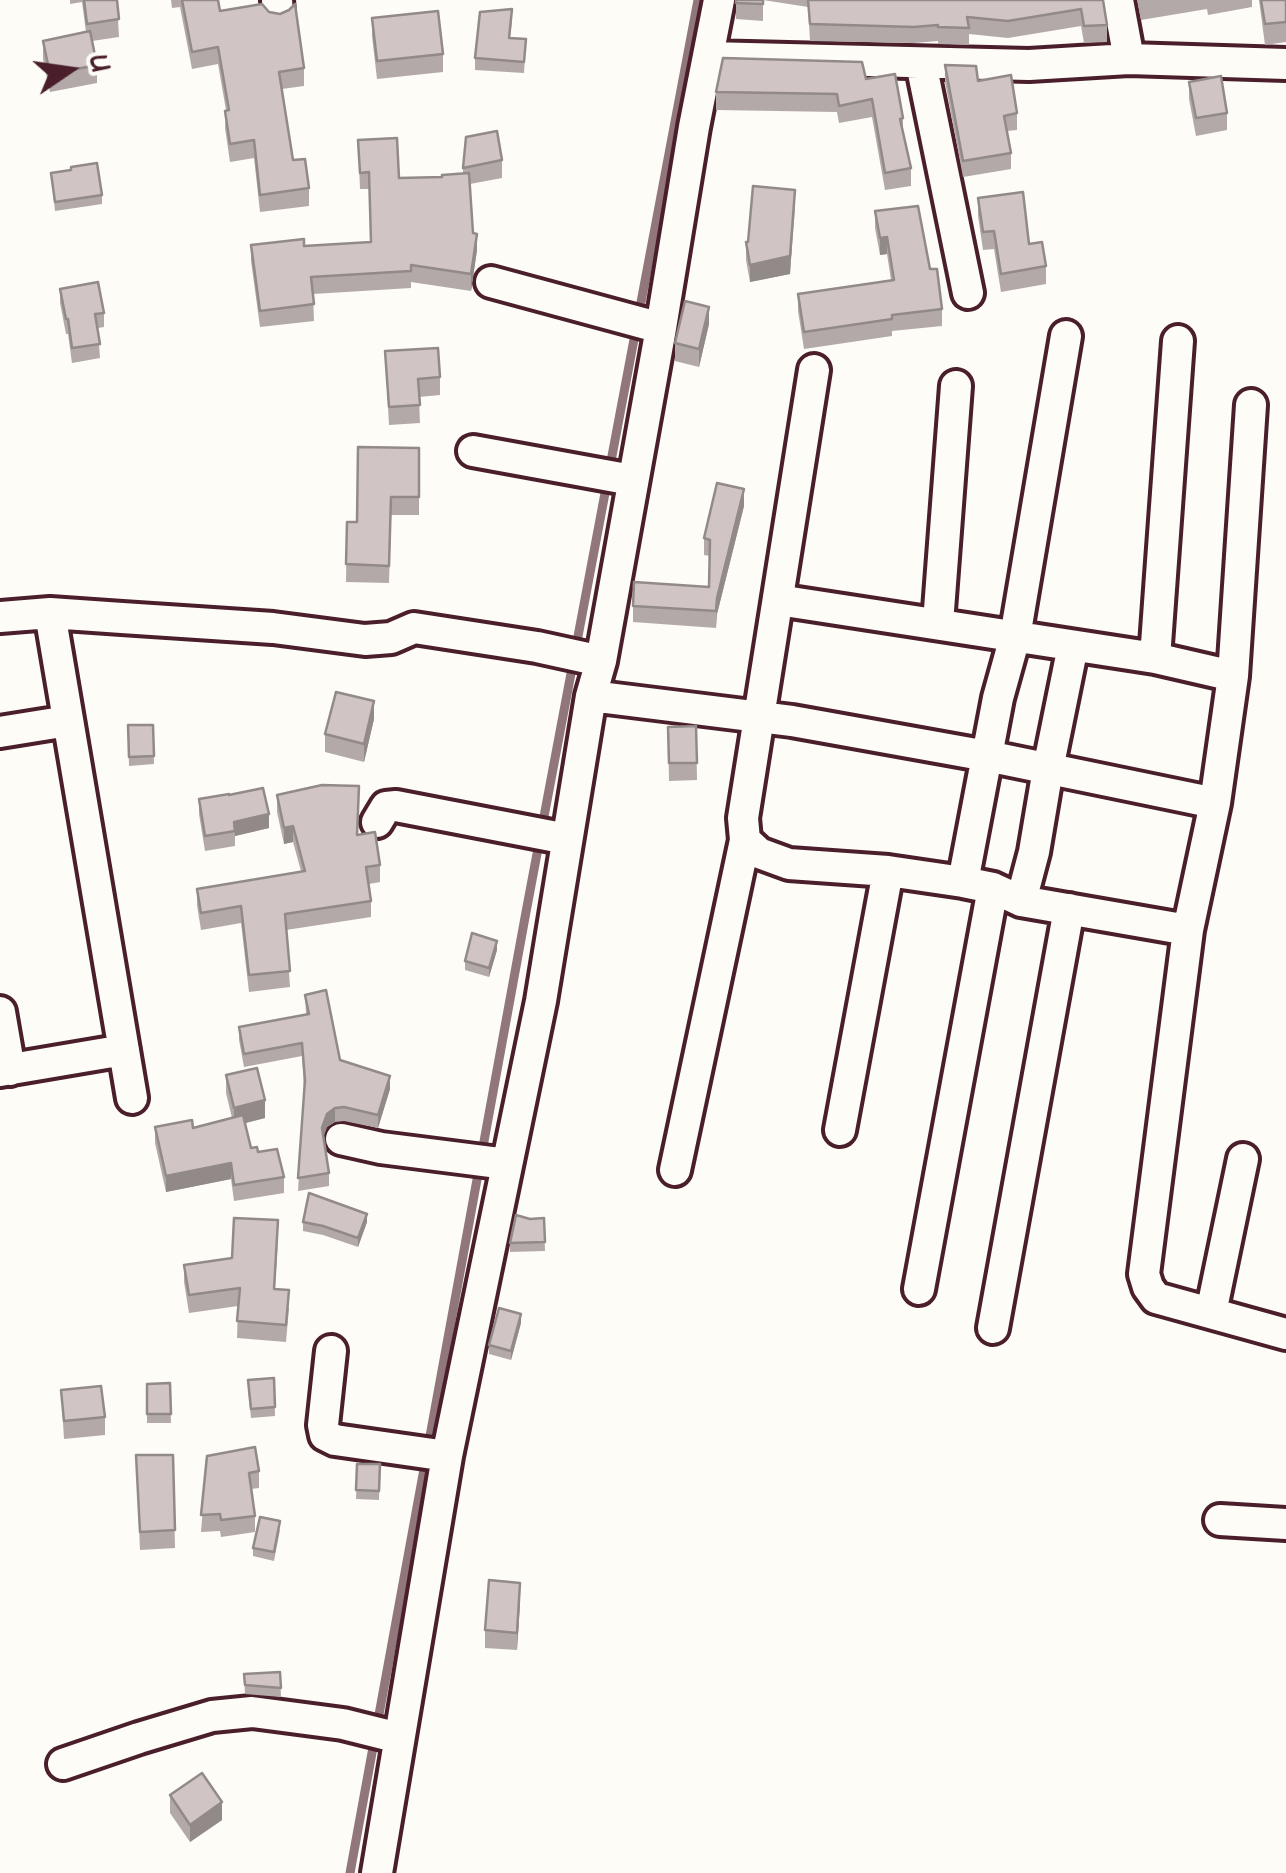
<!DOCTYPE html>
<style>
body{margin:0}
#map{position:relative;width:1286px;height:1873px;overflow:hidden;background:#fdfcf7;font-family:"Architects Daughter",sans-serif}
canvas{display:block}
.north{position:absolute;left:20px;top:20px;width:100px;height:100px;-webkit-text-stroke:8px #fdfcf7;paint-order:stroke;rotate:77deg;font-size:28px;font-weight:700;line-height:40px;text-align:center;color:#4a1f2b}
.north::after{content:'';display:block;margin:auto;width:35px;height:45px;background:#4a1f2b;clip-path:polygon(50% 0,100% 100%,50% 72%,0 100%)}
</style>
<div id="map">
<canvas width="1286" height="1873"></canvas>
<div class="north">U</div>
</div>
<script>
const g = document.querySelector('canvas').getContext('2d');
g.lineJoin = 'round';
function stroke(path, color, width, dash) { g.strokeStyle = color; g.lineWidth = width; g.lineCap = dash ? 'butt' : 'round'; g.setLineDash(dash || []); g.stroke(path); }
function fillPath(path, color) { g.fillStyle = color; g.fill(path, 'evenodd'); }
const stream = new Path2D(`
 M350 1873 526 912 698 0`);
const minor = new Path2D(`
 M277 0 278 13
 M1118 0 1129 59
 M708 57 1029 65 1129 59 1286 64
 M921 63 968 293
 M491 282 661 328
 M814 370 743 818 745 840 759 853 789 864 888 871 963 882 993 888 1021 901 1188 930 1215 803
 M473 451 632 480
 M778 600 1155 658 1233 676
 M50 613 132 1098
 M0 617 50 613 122 618 273 628 365 640 391 638 414 628 537 647 601 661
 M938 623 956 386
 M1155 658 1178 341
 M591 696 792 721 987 756 1215 803 1233 676 1251 405
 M0 732 68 721
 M377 822 386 807 396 806 567 839
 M963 882 998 698 1015 637 1066 336
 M1021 901 1034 852 1048 769 1073 646
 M1188 930 1144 1274 1148 1287 1156 1298 1286 1334
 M0 1012 10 1070
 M0 1071 124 1050
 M840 1130 888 871
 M341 1139 381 1148 507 1164
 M675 1170 745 840
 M919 1289 993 888
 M1211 1313 1243 1159
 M993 1328 1069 909
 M331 1351 323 1425 325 1435 335 1440 447 1456
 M1220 1520 1286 1524
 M63 1764 139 1738 212 1716 252 1712 343 1724 399 1738
 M377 1873 447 1456 541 1001 591 696 601 661 661 328 694 127 719 0`);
const wall = new Path2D(`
 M70 0H117L119 37 92 41 97 65V83L50 92 43 59V41L86 32 82 2 70 4Z
 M171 0H218L220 11 304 68V86L282 89 293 160 309 188V206L260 212 254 158 230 162 225 128 226 110 218 64 192 69 180 7 172 8Z
 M736 0H1103L1107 25V42L1084 43 1081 26 1008 38 969 34V45L938 44V41L914 43 810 41 808 7 763 0V21L736 19Z
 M1137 0H1252V7L1208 15 1207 9 1141 20Z
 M1259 0H1286V42L1265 45Z
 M372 18 443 54V72L377 79 372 36Z
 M512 21 510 38 526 39 524 73 475 70V58Z
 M945 65 978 81 1017 113V130L1007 131 1011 153V169L963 177 945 82Z
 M866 79 903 118V131L911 168V186L885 190 872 117 839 123 837 112 716 110V92Z
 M1189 82 1227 113V130L1196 136 1189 99Z
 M358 140 399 178 442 177 463 173V168L502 160V178L470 184 473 233 477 250 471 291 411 282V288L313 294 314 321 260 327 251 261V245L304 246 371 242 369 189H360Z
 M51 173 102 195V204L55 211Z
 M978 198 1029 244 1046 266V284L1001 292 994 249 983 250 978 216Z
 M795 208 790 274 750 282 746 260V242Z
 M875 211 930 269 942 309V326L892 331V336L804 349 798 311V294L891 280 887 254 880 255 875 228Z
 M60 289 104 313V327L98 328 100 358 72 363 68 334H66L60 303Z
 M709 324 699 367 675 361V343Z
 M385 351 440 377V395L419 397 420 423 389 425Z
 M419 448V515H391L389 583 346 582 347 522H357Z
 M744 506 717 614 716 628 633 622V606L709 587 710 556 704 555V538Z
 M374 719 364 762 325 752V734Z
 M128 725H153L154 764 129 766Z
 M696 726 697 780 669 781 668 727Z
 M229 795 269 828 235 836V846L205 851 199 814V799Z
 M277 795 357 835 380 865V882L369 884 371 901V917L286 930 290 987 249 992 241 923 201 930 197 905V889L301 871 293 842 284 844 277 812Z
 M497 950 489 977 465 970V961Z
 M305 995 340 1060 390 1089 378 1128 344 1121 335 1122 327 1127 323 1137 329 1173V1186L298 1191 304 1088 302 1056 244 1067 239 1040V1027L306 1014Z
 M226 1075 265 1118 245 1123 251 1148 258 1152 284 1177V1193L234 1201 231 1179 166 1192 155 1143V1127L193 1128 232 1118 226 1093Z
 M544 1218 545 1251 510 1252V1243L530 1219Z
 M303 1222H367L358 1247 323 1235 303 1231Z
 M278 1237 275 1289 289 1308 286 1342 237 1338 238 1306 189 1313 184 1282V1265L232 1258Z
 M521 1323 511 1360 489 1354V1345Z
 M274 1378 275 1416 251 1418 248 1389Z
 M170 1383 171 1423H147V1384Z
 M61 1390 105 1417V1435L64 1439Z
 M136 1455H173L175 1548 140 1550Z
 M207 1456 259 1471V1488L251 1489 255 1516V1532L221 1537 220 1531 201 1532Z
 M357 1464H380L379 1500 356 1499Z
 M280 1530 274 1561 253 1556V1548Z
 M520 1601 517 1650 485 1648V1630Z
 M280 1672 281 1697 245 1694 244 1674Z
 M170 1795 222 1820 190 1842 170 1813Z`);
const shadedWall = new Path2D(`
 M795 190 790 274 750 282V265Z
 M477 234V250L471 291V274Z
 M887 237V254L880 255V238Z
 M709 307V324L699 367V349Z
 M744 489V506L717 614 716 628 717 598Z
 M374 701V719L364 762V744Z
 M269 814V828L235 836 234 822Z
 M293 826V842L284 844V828Z
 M497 941V950L489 977V968Z
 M390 1076V1089L378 1128V1115Z
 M265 1100V1118L234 1126V1108Z
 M335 1108V1122L327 1127 322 1141V1128L327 1114Z
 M231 1163V1179L166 1192V1176Z
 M367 1214V1222L358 1247V1238Z
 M521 1314V1323L511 1360V1351Z
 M520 1583V1601L517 1650V1633Z
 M222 1802V1820L190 1842V1825Z`);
const building = new Path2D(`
 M84 0H117L119 19 87 24Z
 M182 0H218L220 11 262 4 269 12 280 14 289 10 295 4 304 68 279 72 293 160 305 159 309 188 260 195 254 140 230 144 225 111 229 110 218 47 192 52Z
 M736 0H763V4L736 3Z
 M808 0H1103L1107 25 1084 26 1081 9 1008 21 967 17 969 28 938 27V25L914 27 810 24Z
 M1261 0H1286V22L1265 24Z
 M512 9 509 38 526 39 524 62 475 58 480 12Z
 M438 11 443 54 377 61 372 18Z
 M90 31 97 65 50 74 43 41Z
 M723 58 862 62 866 79 895 74 903 118 900 119 911 168 885 173 872 99 839 106 837 94 716 92Z
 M945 65 976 66 978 81 1011 75 1017 113 1004 116 1011 153 963 161Z
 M1221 76 1227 113 1196 118 1189 82Z
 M497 131 502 160 463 168 466 137Z
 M397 138 399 178 442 177V175L469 173 473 233 477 234 471 274 411 265V271L311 277 314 304 260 311 251 245 304 239V246L371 242 369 172 360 173 358 140Z
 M97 163 102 195 55 202 51 173 71 170V167Z
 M753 186 795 190 790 256 750 265 746 242H748Z
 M1023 192 1029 244 1042 242 1046 266 1001 274 994 231 983 232 978 198Z
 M918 206 930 269H937L942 309 892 315V319L804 332 798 294 894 280 887 237 880 238 875 211Z
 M98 282 104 313 95 314 100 344 72 348 68 319H66L60 289Z
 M685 301 709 307 699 349 675 343Z
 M438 348 440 377 418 379 420 405 389 407 385 351Z
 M358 447 419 448V497H391L389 566 346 564 347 522H357Z
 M717 483 744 489 717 598 716 611 633 606 634 582 709 587 710 540 704 538Z
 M336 692 374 701 364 744 325 734Z
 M128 725H153L154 756 129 757Z
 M696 726 697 763H669L668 727Z
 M322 785 359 786 357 835 375 832 380 865 366 867 371 901 285 914 290 971 249 975 241 906 201 913 197 889 305 871 293 826 284 828 277 795Z
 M263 788 269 814 234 822 235 831 205 836 199 799 229 794V795Z
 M472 933 497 941 489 968 465 961Z
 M326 990 340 1060 390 1076 378 1115 344 1107 335 1108 327 1114 322 1128 329 1173 298 1178 305 1080 302 1043 244 1054 239 1027 309 1014 305 995Z
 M257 1068 265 1100 234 1108 226 1075Z
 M243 1115 251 1148 257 1147 258 1152 277 1149 284 1177 234 1185 231 1163 166 1176 155 1127 192 1120 193 1128Z
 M309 1193 367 1214 358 1238 323 1226 303 1222Z
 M516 1215 530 1219 544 1218 545 1242 510 1243Z
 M234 1218 278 1220 274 1289 289 1290 286 1325 237 1321 240 1288 189 1295 184 1265 232 1258Z
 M499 1308 521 1314 511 1351 489 1345Z
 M274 1378 275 1407 251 1409 248 1380Z
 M170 1383 171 1414H147V1384Z
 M101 1386 105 1417 64 1421 61 1390Z
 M255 1447 259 1471 249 1473 255 1516 221 1520 220 1514 201 1515 207 1456Z
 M136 1455H173L175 1530 140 1532Z
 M357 1464H380L379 1491 356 1490Z
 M260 1517 280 1521 274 1552 253 1548Z
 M489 1580 520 1583 517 1633 485 1630Z
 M280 1672 281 1688 245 1685 244 1674Z
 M202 1773 222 1802 190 1825 170 1795Z`);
stroke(stream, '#91777b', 9);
stroke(minor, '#4a1f2b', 38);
stroke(minor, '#fdfcf7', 30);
fillPath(wall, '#b3a9a9');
fillPath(shadedWall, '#928a89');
fillPath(building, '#d0c5c4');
stroke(building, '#928a89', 2.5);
</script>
